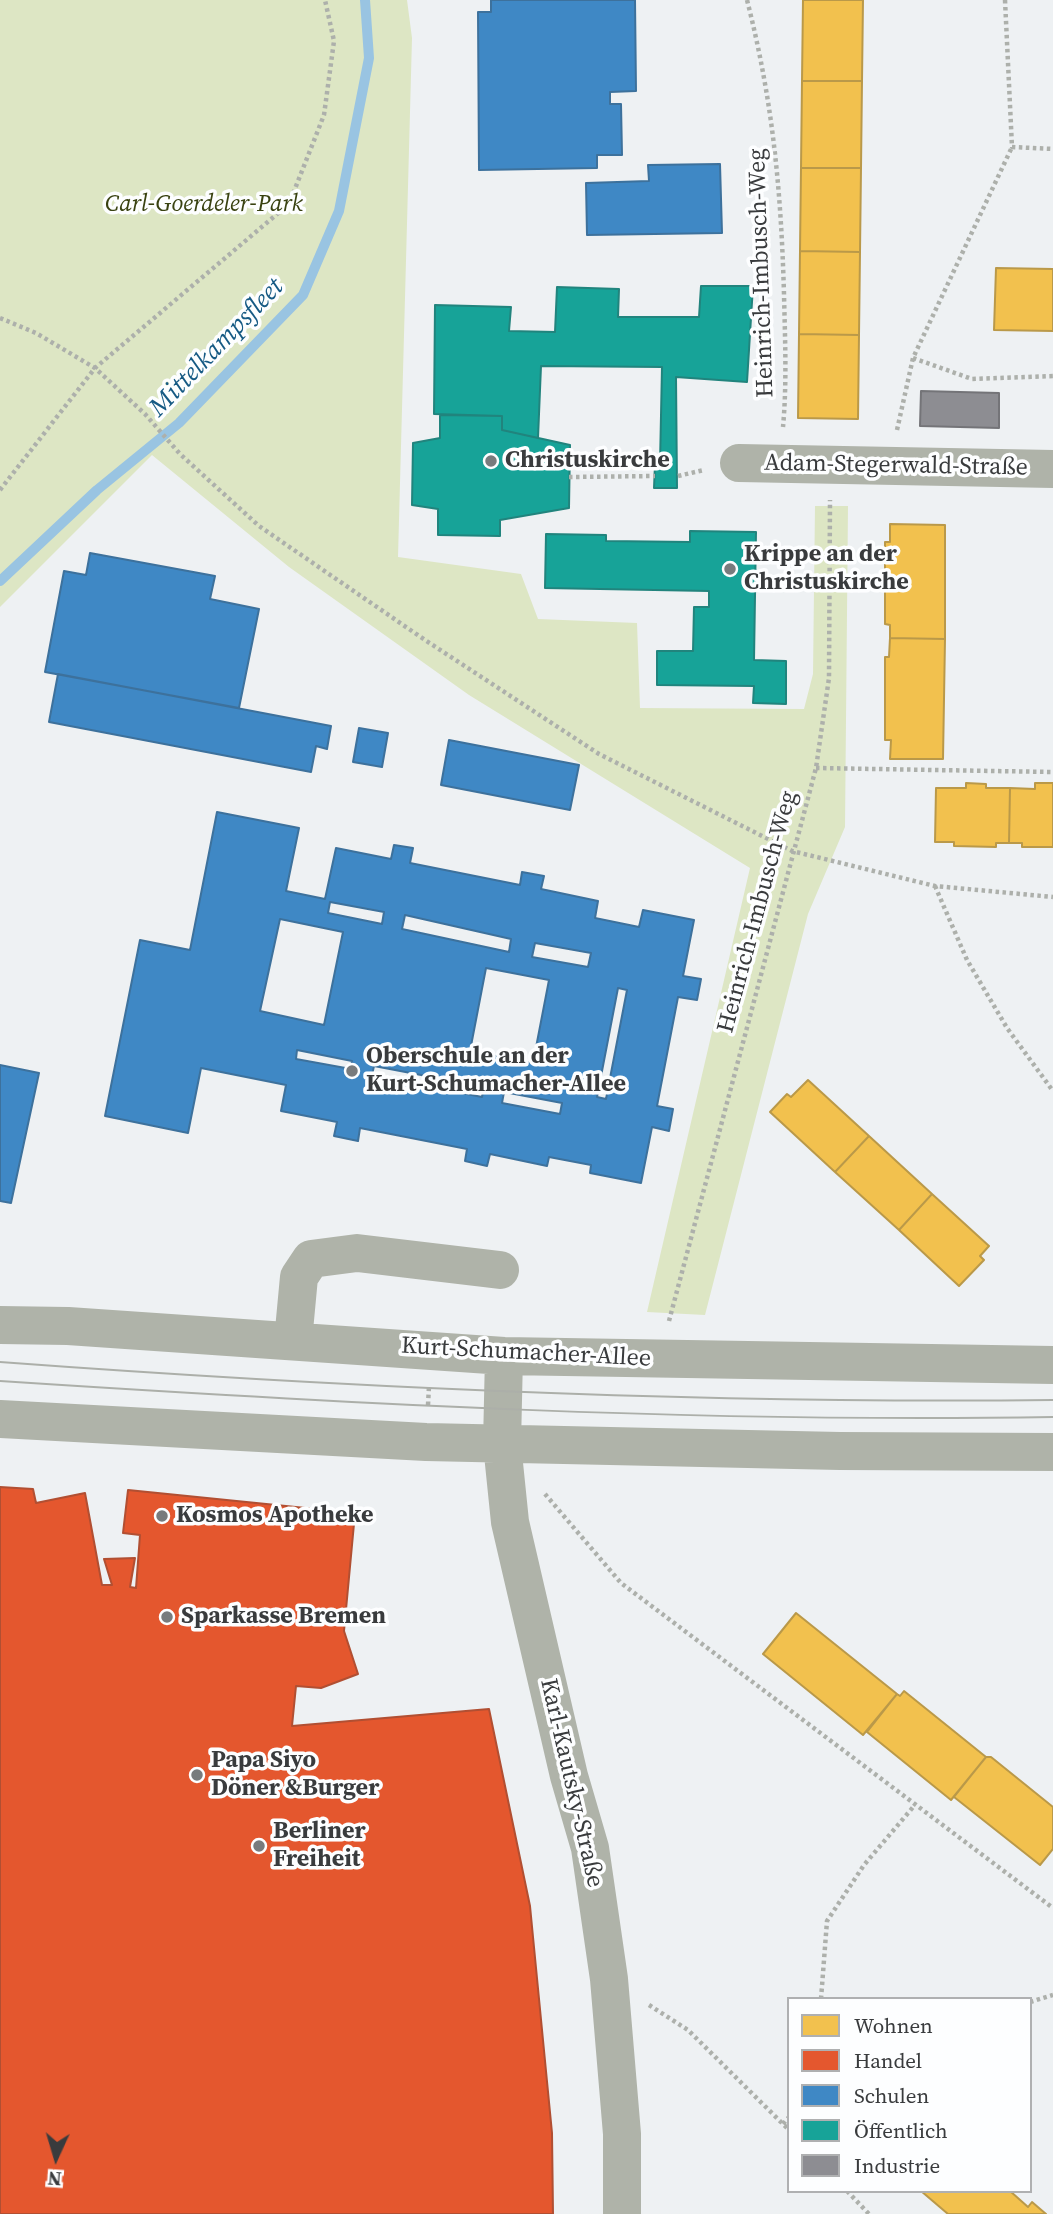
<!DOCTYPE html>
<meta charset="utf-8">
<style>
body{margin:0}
#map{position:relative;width:1053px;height:2214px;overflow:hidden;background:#eef1f3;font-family:"Source Serif 4",serif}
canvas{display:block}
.legend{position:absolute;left:787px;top:1997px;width:245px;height:196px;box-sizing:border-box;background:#fdfeff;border:2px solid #afb0b1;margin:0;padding:9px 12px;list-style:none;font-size:21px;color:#393b3d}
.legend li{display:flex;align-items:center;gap:14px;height:35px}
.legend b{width:35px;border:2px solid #afb0b1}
.north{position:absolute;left:21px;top:2123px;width:70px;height:70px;-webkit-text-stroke:5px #fdfeff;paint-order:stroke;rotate:184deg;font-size:19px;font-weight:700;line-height:28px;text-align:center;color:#393b3d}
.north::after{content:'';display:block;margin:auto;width:24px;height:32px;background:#393b3d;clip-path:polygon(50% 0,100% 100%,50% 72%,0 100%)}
</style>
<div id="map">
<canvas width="1053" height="2214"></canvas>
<ul class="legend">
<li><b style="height:19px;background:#f2c14e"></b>Wohnen</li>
<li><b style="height:19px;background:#e4572e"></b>Handel</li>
<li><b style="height:19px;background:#3f88c5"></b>Schulen</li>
<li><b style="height:19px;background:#17a398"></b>Öffentlich</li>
<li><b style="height:19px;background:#8d8d92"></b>Industrie</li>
</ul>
<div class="north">N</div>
</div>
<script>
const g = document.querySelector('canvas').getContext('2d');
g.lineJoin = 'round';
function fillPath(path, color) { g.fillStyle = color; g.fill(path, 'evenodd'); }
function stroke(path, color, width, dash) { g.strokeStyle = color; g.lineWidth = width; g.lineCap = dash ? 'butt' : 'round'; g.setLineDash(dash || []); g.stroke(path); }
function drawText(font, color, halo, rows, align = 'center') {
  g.font = font + ' "Source Serif 4",serif'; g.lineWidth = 7; g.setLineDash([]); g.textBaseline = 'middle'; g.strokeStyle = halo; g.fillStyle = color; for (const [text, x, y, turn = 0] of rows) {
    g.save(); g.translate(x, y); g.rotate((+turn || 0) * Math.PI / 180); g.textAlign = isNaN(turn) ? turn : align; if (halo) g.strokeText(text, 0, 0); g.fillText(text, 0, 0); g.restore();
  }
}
const green = new Path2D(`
 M0 0H407L412 38 398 557 521 574 538 619 637 623 640 708 804 709 813 674 815 506H848L845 827 808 914 705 1315 647 1312 750 868 469 695 289 567 152 455 0 607Z`);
const homes = new Path2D(`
 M803 0H863L862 81H802Z
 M802 81H862L861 168H801Z
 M801 168H861L860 252 800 251Z
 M800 251 860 252 859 335 799 334Z
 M996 268 1053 269V331L994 330Z
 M799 334 859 335 858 419 798 418Z
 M890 524 945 525V639L890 638V625L885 624V542H890Z
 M890 638 945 639 943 759H890L891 740H885V657H889Z
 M966 783 986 784V788H1010L1009 843H996V847L954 846V842H935L936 788H966Z
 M1035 783H1053V847H1022V843H1009L1010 788 1035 789Z
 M808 1080 869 1136 835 1172 770 1112 787 1094 791 1097Z
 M869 1136 932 1194 899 1230 835 1172Z
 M932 1194 989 1246 980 1256 984 1260 959 1286 899 1230Z
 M796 1613 897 1694 863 1735 763 1654Z
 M904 1691 986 1757 951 1800 867 1732 897 1694 900 1696Z
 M986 1757H991L1053 1807V1849L1040 1865 954 1797Z
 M921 2191H1010L1028 2207 1032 2202 1046 2214H948Z`);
const shops = new Path2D(`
 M0 1487 33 1489 36 1503 85 1493 102 1585H112L104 1559 135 1558 130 1587 136 1588 140 1535 123 1533 128 1490 355 1513 344 1631 358 1674 321 1688 296 1686 292 1726 489 1709 530 1906 552 2133 553 2214H0Z`);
const schools = new Path2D(`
 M491 0H635L636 91 610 92V104H621L622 155H597V168L479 170 478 12H491Z
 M720 164 722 233 587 235 586 183 649 181 648 165Z
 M90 553 215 576 210 599 259 609 239 708 45 672 64 571 86 575Z
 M58 674 331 726 327 749 316 746 311 772 49 722Z
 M359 728 388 733 382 767 353 762Z
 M449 740 579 765 570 810 441 785Z
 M217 812 299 828 286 891 325 899 336 848 391 859 394 845 413 848 410 863 520 885 522 872 544 876 541 889 598 901 595 918 639 927 643 910 694 920 683 976 701 979 697 1000 678 997 657 1106 673 1109 669 1131 652 1127 641 1183 590 1173 591 1165 549 1157 547 1166 490 1154 487 1166 465 1161 467 1149 360 1128 358 1141 334 1136 337 1122 281 1111 286 1085 201 1068 188 1133 105 1116 140 940 190 950ZM330 902 384 912 382 924 328 913ZM405 915 511 939 509 952 402 929ZM280 919 343 932 324 1025 260 1011ZM535 943 591 953 588 967 532 957ZM486 968 549 980 533 1063 470 1051ZM618 988 627 990 606 1099 597 1097ZM297 1050 352 1061 351 1069 296 1059ZM374 1066 484 1087 482 1097 372 1075ZM504 1092 562 1103 560 1114 502 1103Z
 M0 1065 39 1073 11 1203 0 1201Z`);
const public = new Path2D(`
 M701 286H753L747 382 676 377 677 488H654L655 464H660L662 367 541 366 538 438 502 430V416L434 414 435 305 511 307 509 331 555 332 557 287 619 289 618 317H699Z
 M440 415 502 416V430L570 445 569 508 500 520V536L438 535V509L412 505 413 443 440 438Z
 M690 531 756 532 754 660 786 661V704L753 703 754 686 657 685V651H693L694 607H709V591L545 588 546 534 606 535V541L690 542Z`);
const industry = new Path2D(`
 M921 391 999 393V428L920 426Z`);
const stream = new Path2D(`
 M0 581 97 490 179 423 303 295 339 211 369 58 365 0`);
const path = new Path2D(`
 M747 0C773 102 781 190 784 294 785 339 787 383 783 427
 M1005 0 1012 147 1053 149
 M0 318 36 333 95 368 145 414 180 454 259 526 425 640 599 754 792 851 935 886 1053 897
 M913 358 972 379 1053 376
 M897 430 913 358 1012 147
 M678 476 704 470
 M569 477 655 476
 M0 490 95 368 289 204 324 115 334 41 325 0
 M816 768 1053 772
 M935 886 967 960 1007 1028 1053 1091
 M669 1321 816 768 829 678 830 500
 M428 1405 429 1386
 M545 1494 621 1583 1053 1908
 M821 1999 827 1921 864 1865 914 1806
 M1030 2002 1053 1995
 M649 2005 688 2030 789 2130
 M783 2124 789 2117
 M847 2191 869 2214`);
const minor = new Path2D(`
 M739 463 1053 469
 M0 1325 68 1326 504 1356 1053 1365
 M293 1341 299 1277 311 1259 357 1253 500 1270
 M504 1356 502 1444 510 1522 569 1776 590 1848 609 1979 622 2134V2214
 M0 1419 426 1442 840 1451 1053 1452`);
const tram = new Path2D(`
 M0 1362C350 1388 702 1404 1053 1400
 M0 1381C350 1404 702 1423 1053 1417`);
const markers = [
 [491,461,7,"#787b7d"],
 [730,569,7,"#787b7d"],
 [352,1071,7,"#787b7d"],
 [162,1516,7,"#787b7d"],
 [167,1617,7,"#787b7d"],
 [197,1775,7,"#787b7d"],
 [259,1846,7,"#787b7d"]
];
const parkNames = [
 ["Carl-Goerdeler-Park",204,205]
];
const streetNames = [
 ["Heinrich-Imbusch-Weg",762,273,-92],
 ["Adam-Stegerwald-Straße",896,466,1],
 ["Heinrich-Imbusch-Weg",758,912,-75],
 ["Kurt-Schumacher-Allee",526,1353,3],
 ["Karl-Kautsky-Straße",571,1783,77]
];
const poiNames = [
 ["Christuskirche",505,461],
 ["Krippe an der",744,555],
 ["Christuskirche",744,583],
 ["Oberschule an der",366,1057],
 ["Kurt-Schumacher-Allee",366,1085],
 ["Kosmos Apotheke",176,1516],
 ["Sparkasse Bremen",181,1617],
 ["Papa Siyo",211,1761],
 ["Döner &Burger",211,1789],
 ["Berliner",273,1832],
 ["Freiheit",273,1860]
];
const waterNames = [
 ["Mittelkampsfleet",217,348,-46]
];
fillPath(green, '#dde6c4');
fillPath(homes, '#f2c14e');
stroke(homes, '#ba9949', 2);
fillPath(shops, '#e4572e');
stroke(shops, '#b14f32', 2);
fillPath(schools, '#3f88c5');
stroke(schools, '#3d719c', 2);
fillPath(public, '#17a398');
stroke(public, '#21847d', 2);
fillPath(industry, '#8d8d92');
stroke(industry, '#747478', 2);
stroke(stream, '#99c4e2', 10);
stroke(path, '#adb0ab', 4.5, [3.5, 3.5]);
stroke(minor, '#afb3a9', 38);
stroke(tram, '#acafa9', 2);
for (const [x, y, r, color] of markers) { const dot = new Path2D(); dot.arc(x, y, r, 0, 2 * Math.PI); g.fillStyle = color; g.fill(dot); stroke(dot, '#fdfeff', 2.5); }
drawText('italic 24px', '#394211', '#fdfeff', parkNames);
drawText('24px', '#393b3d', '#fdfeff', streetNames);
drawText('bold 24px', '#393b3d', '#fdfeff', poiNames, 'left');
drawText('italic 26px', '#165a84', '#fdfeff', waterNames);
</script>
